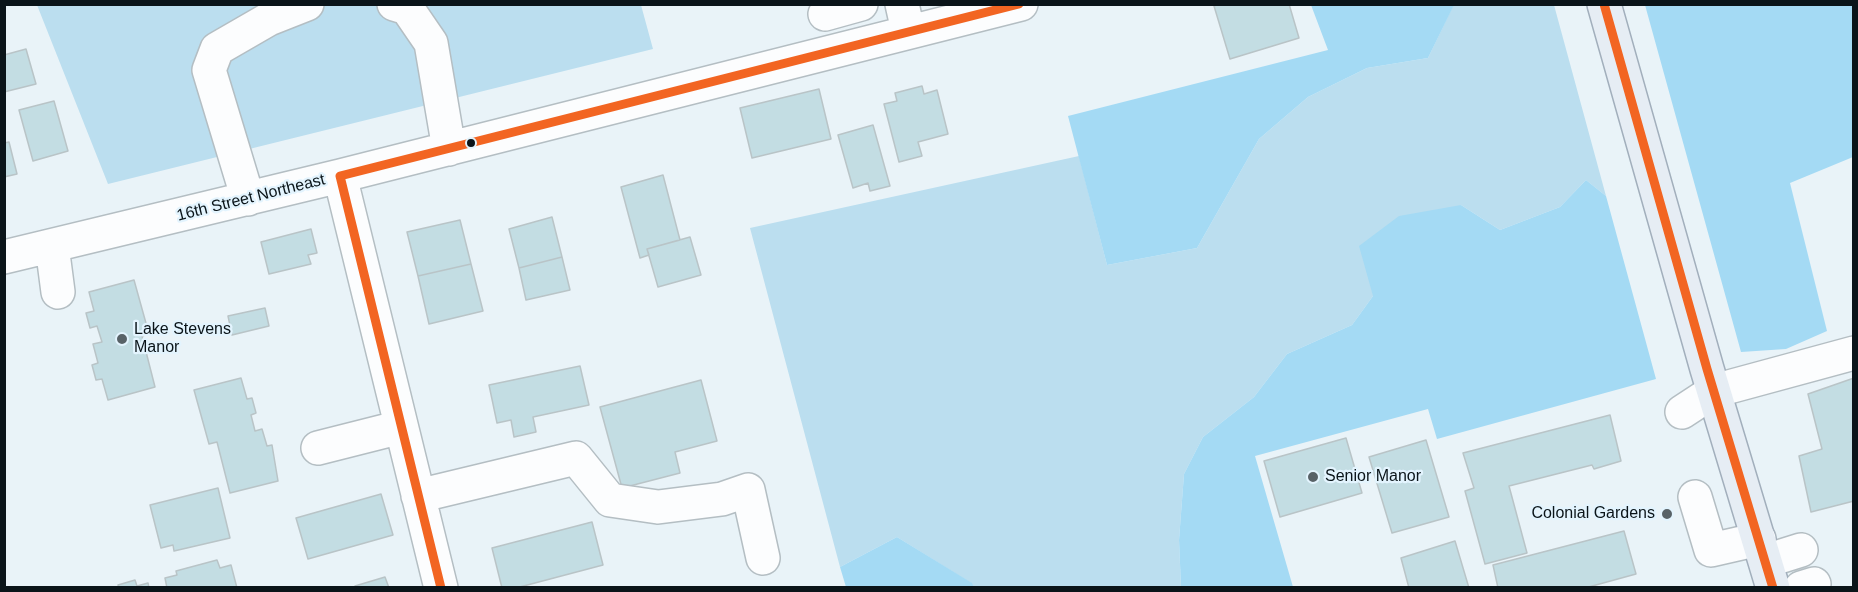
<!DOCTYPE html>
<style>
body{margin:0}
#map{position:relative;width:1858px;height:592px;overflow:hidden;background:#e9f3f8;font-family:Helvetica,sans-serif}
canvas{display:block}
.frame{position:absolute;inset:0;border:6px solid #0a1419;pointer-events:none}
</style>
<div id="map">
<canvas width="1858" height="592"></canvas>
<div class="frame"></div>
</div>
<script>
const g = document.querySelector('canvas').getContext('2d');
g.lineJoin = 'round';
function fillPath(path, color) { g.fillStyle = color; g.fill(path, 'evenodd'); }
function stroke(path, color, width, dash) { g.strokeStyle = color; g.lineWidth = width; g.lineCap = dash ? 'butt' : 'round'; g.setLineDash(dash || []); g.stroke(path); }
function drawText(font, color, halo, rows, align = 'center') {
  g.font = font + ' Helvetica,sans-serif'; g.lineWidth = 4.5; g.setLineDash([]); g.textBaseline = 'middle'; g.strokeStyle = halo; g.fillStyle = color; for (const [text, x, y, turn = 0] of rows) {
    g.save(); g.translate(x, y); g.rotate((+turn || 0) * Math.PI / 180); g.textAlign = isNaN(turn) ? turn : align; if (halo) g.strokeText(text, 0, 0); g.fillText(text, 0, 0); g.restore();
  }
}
const green = new Path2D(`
 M1454 4 1554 5 1606 196 1586 180 1560 207 1500 230 1461 205 1373 296 1352 325 1287 354 1254 397 1203 437 1184 474 1179 540 1181 588 974 587 971 583 897 537 840 567 750 228 1079 156 1107 265 1197 248 1259 139 1308 97 1367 68 1428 58Z
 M37 5H641L653 49 108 184Z`);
const forest = new Path2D(`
 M1311 5H1454L1428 58 1367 68 1308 97 1259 139 1197 248 1107 265 1068 116 1328 50Z
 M1645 5H1853V157L1790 183 1827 331 1786 349 1741 352Z
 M1586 180 1606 196 1656 379 1437 439 1428 409 1255 456 1293 587H1181L1179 540 1184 474 1203 437 1254 397 1287 354 1352 325 1373 296 1359 246 1399 216 1461 205 1500 230 1560 207Z
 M897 537 972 583 974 587H846L840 567Z`);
const building = new Path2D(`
 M1218 4H1289L1299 38 1230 59 1214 6Z
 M26 49 36 84 4 92V55Z
 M922 86 924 94 937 90 948 134 918 142 922 156 899 162 884 104 897 101 895 93Z
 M819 89 831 139 752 158 740 108Z
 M54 101 68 151 33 161 19 110Z
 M873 125 890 186 870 191 868 183 853 188 838 135Z
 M9 142 17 174 4 177V143Z
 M663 175 680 240 647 249 649 255 640 258 621 187Z
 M552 217 562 257 519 268 509 229Z
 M460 220 471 264 418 276 407 232Z
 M311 229 317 253 308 255 311 264 269 274 261 242Z
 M690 237 701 275 658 287 647 249Z
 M562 257 570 290 526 300 519 268Z
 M471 264 483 311 429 324 418 276Z
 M134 280 149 334 142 336 155 387 108 400 102 379 96 380 92 365 98 363 93 344 102 342 97 326 90 328 86 313 94 311 89 292Z
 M265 308 269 326 232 335 228 316Z
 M580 366 589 405 533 417 536 432 514 437 511 420 497 423 489 385Z
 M241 378 247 399 252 398 256 413 251 415 255 431 262 429 267 446 272 445 278 481 230 493 217 442 209 444 194 390Z
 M1854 378V501L1811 512 1799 456 1822 449 1808 394Z
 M701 380 717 441 675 452 680 473 622 488 600 407Z
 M1610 415 1621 461 1594 469 1592 465 1509 486 1527 553 1485 564 1465 491 1474 488 1463 453Z
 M1346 438 1362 493 1280 517 1264 461Z
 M1426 440 1449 517 1392 533 1369 457Z
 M218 488 230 538 174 551 173 545 161 548 150 505Z
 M381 494 393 535 308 559 296 518Z
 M592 522 603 565 516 588H502L492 548Z
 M1624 531 1636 574 1585 588H1498L1493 565Z
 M1455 541 1469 588H1409L1401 558Z
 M217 560 220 568 231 565 237 588H167L165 578 177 575 176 571Z
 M385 577 389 588H355V586Z
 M135 580 137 586 148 583 149 588H119L118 585Z`);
const minor = new Path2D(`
 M394 4 407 8 431 43 449 149
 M902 4 908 31
 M825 14 861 4
 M340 176 441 588
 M248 199 209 70 217 49 269 19 307 4
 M52 246 58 292
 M4 257 340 176 1021 4
 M1682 412 1714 391 1854 353
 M318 448 401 427
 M418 496 576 458 610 500 658 507 722 499 748 490 763 558
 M1695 497 1711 550 1759 539
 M1766 561 1801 550
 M1801 588 1814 584`);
const major = new Path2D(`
 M1604 4 1707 369 1773 588`);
const bus1 = new Path2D(`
 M1604 4 1707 369 1773 588
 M340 176 1019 4
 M340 176 441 588`);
const markers = [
 [471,143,5,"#0a1419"],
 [122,339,6,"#586267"],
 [1313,477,6,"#586267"],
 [1667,514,6,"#586267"]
];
const streetNames = [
 ["16th Street Northeast",251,198,-14]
];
const poiNames = [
 ["Lake Stevens",134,330],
 ["Manor",134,348],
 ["Senior Manor",1325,477],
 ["Colonial Gardens",1655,514,"right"]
];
fillPath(green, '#bbdeef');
fillPath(forest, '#a4daf4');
fillPath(building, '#c3dde3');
stroke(building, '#b9c4c7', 1.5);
stroke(minor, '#b4bec3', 36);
stroke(major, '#a2afbc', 36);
stroke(minor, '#fcfdfe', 33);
stroke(major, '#e6edf4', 33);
stroke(bus1, '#f26522', 9);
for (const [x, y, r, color] of markers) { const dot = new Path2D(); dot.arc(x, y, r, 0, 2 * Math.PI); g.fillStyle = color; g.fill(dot); stroke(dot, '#e3f4fe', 2); }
drawText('16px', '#0a1419', '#e3f4fe', streetNames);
drawText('16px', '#0a1419', '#e3f4fe', poiNames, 'left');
</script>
